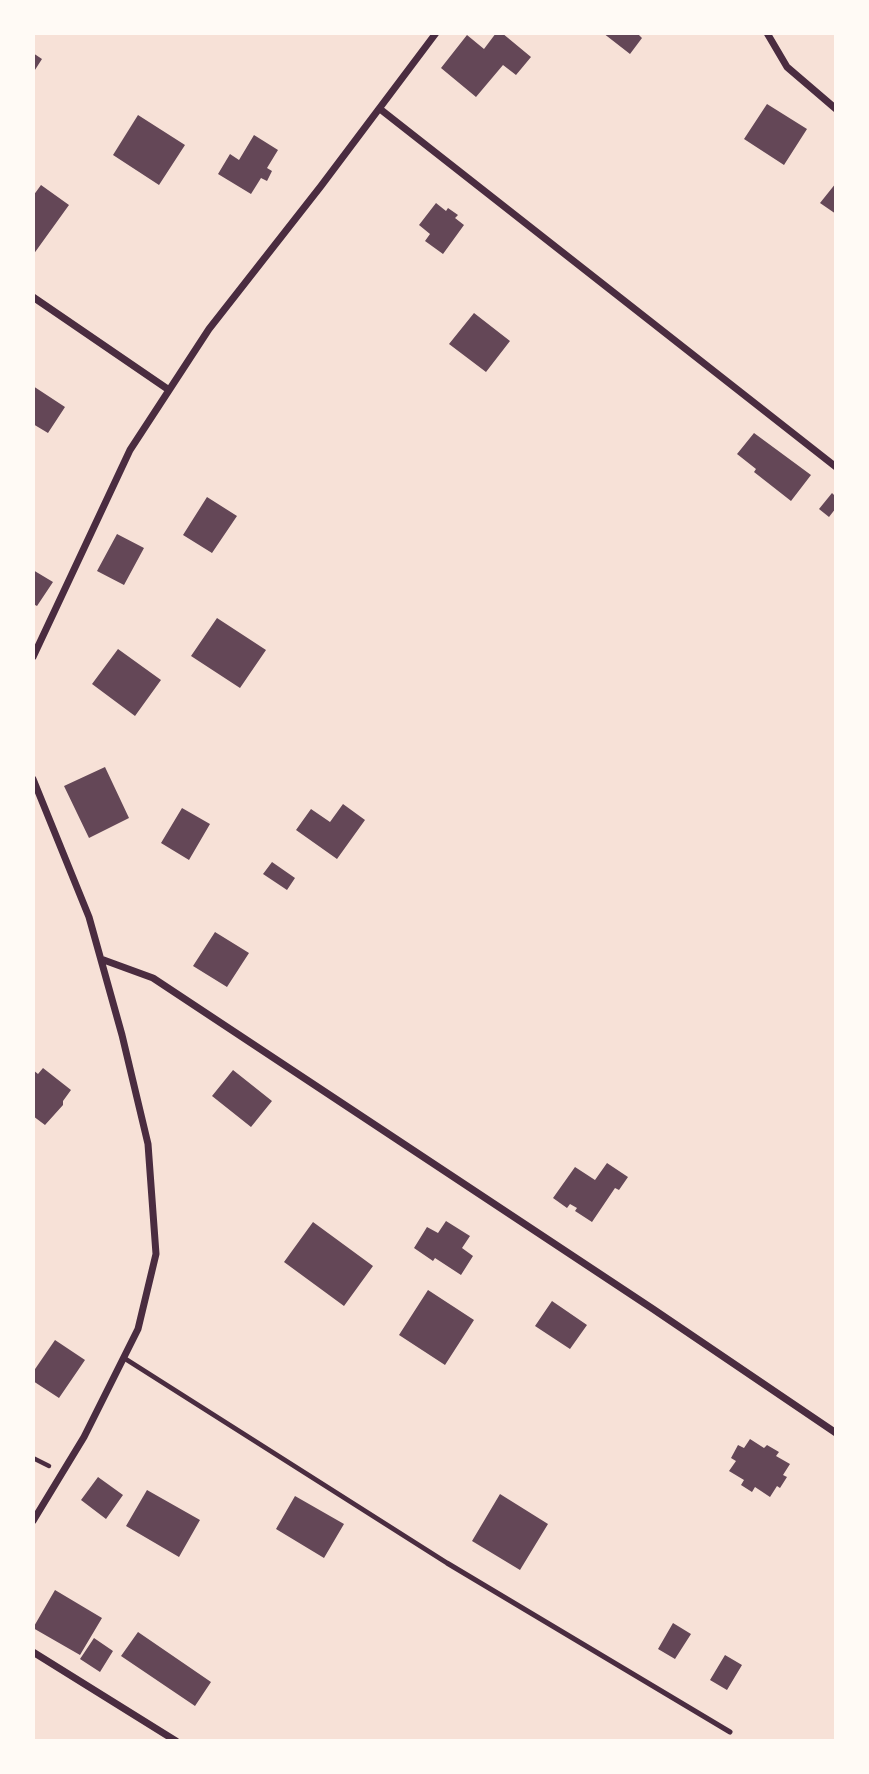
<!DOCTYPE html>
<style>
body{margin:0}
#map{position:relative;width:869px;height:1774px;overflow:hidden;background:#f7e1d7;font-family:Signika,sans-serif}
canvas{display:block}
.frame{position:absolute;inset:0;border:35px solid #fffaf5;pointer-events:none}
</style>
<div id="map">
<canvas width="869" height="1774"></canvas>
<div class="frame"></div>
</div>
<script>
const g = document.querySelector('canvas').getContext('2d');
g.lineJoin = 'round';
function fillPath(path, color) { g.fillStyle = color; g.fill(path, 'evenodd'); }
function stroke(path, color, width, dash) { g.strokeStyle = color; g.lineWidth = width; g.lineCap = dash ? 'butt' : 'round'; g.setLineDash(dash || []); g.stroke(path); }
const building = new Path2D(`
 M496 33H502L531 57 516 75 503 65 476 97 441 68 467 35 484 49Z
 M603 33H637L642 38 630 54Z
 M33 53 42 59 33 73Z
 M767 104 807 129 784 165 744 139Z
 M138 115 185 145 159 185 113 155Z
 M254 135 278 150 267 168 272 171 267 181 261 178 251 194 218 174 230 154 239 160Z
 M836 183V214L820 203Z
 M41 185 69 205 33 255V196Z
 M436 203 446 211 448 208 458 215 455 218 464 225 443 254 425 241 430 234 419 225Z
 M474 313 510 341 486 372 449 344Z
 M33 386 65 407 48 433 33 424Z
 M754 433 811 475 791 501 754 472 756 469 737 454Z
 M832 493 836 497V508L829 517 819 509Z
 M207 497 237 516 212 553 183 535Z
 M117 534 144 548 124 585 97 571Z
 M33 570 53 582 37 606 33 604Z
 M217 618 266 650 240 688 191 656Z
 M118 649 161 680 135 716 92 684Z
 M105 767 129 818 89 838 64 786Z
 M343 804 365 820 337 859 296 830 311 809 330 822Z
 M182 808 210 824 189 860 161 843Z
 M272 862 295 878 287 890 263 874Z
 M215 932 249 953 227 987 193 966Z
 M43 1068 71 1090 63 1101V1105L45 1125 33 1116V1070L38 1074Z
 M233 1070 272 1101 251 1127 212 1096Z
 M607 1163 628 1177 619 1190 615 1188 592 1222 575 1211 577 1208 570 1204 567 1208 553 1198 575 1167 595 1180Z
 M446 1221 470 1236 462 1248 473 1256 461 1275 435 1258 433 1261 414 1248 427 1227 438 1233Z
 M313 1222 373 1266 344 1306 284 1262Z
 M428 1290 474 1320 445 1365 399 1335Z
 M552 1301 587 1325 570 1349 535 1326Z
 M55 1340 85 1360 59 1398 33 1381V1372Z
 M750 1439 764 1448 767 1445 779 1452 776 1456 790 1464 783 1475 787 1477 780 1488 777 1486 770 1497 755 1487 752 1492 741 1485 744 1480 729 1471 736 1461 731 1458 738 1445 744 1448Z
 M98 1477 123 1495 106 1519 81 1500Z
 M147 1490 200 1520 179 1557 126 1526Z
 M500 1494 548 1524 520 1570 472 1541Z
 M295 1496 344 1524 324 1558 276 1529Z
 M55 1590 102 1618 80 1655 33 1628Z
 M673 1623 691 1634 675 1659 658 1649Z
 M138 1632 211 1682 195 1706 121 1656Z
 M94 1638 113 1651 100 1672 80 1659Z
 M725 1655 742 1665 727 1690 710 1680Z`);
const path = new Path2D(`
 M33 1458 49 1466`);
const service = new Path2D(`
 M124 1358 447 1563 730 1732`);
const minor = new Path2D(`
 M767 33 787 67 836 109
 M380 109 836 467
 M33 297 169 390
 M33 657 130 450 209 329 321 186 436 33
 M33 779 89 917 122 1035 148 1144 156 1254 138 1329 84 1437 33 1521
 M101 959 153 978 653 1309 836 1433
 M33 1652 176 1741`);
fillPath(building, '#644757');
stroke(path, '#4a2c40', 4.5);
stroke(service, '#4a2c40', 5);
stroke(minor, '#4a2c40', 7);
</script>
